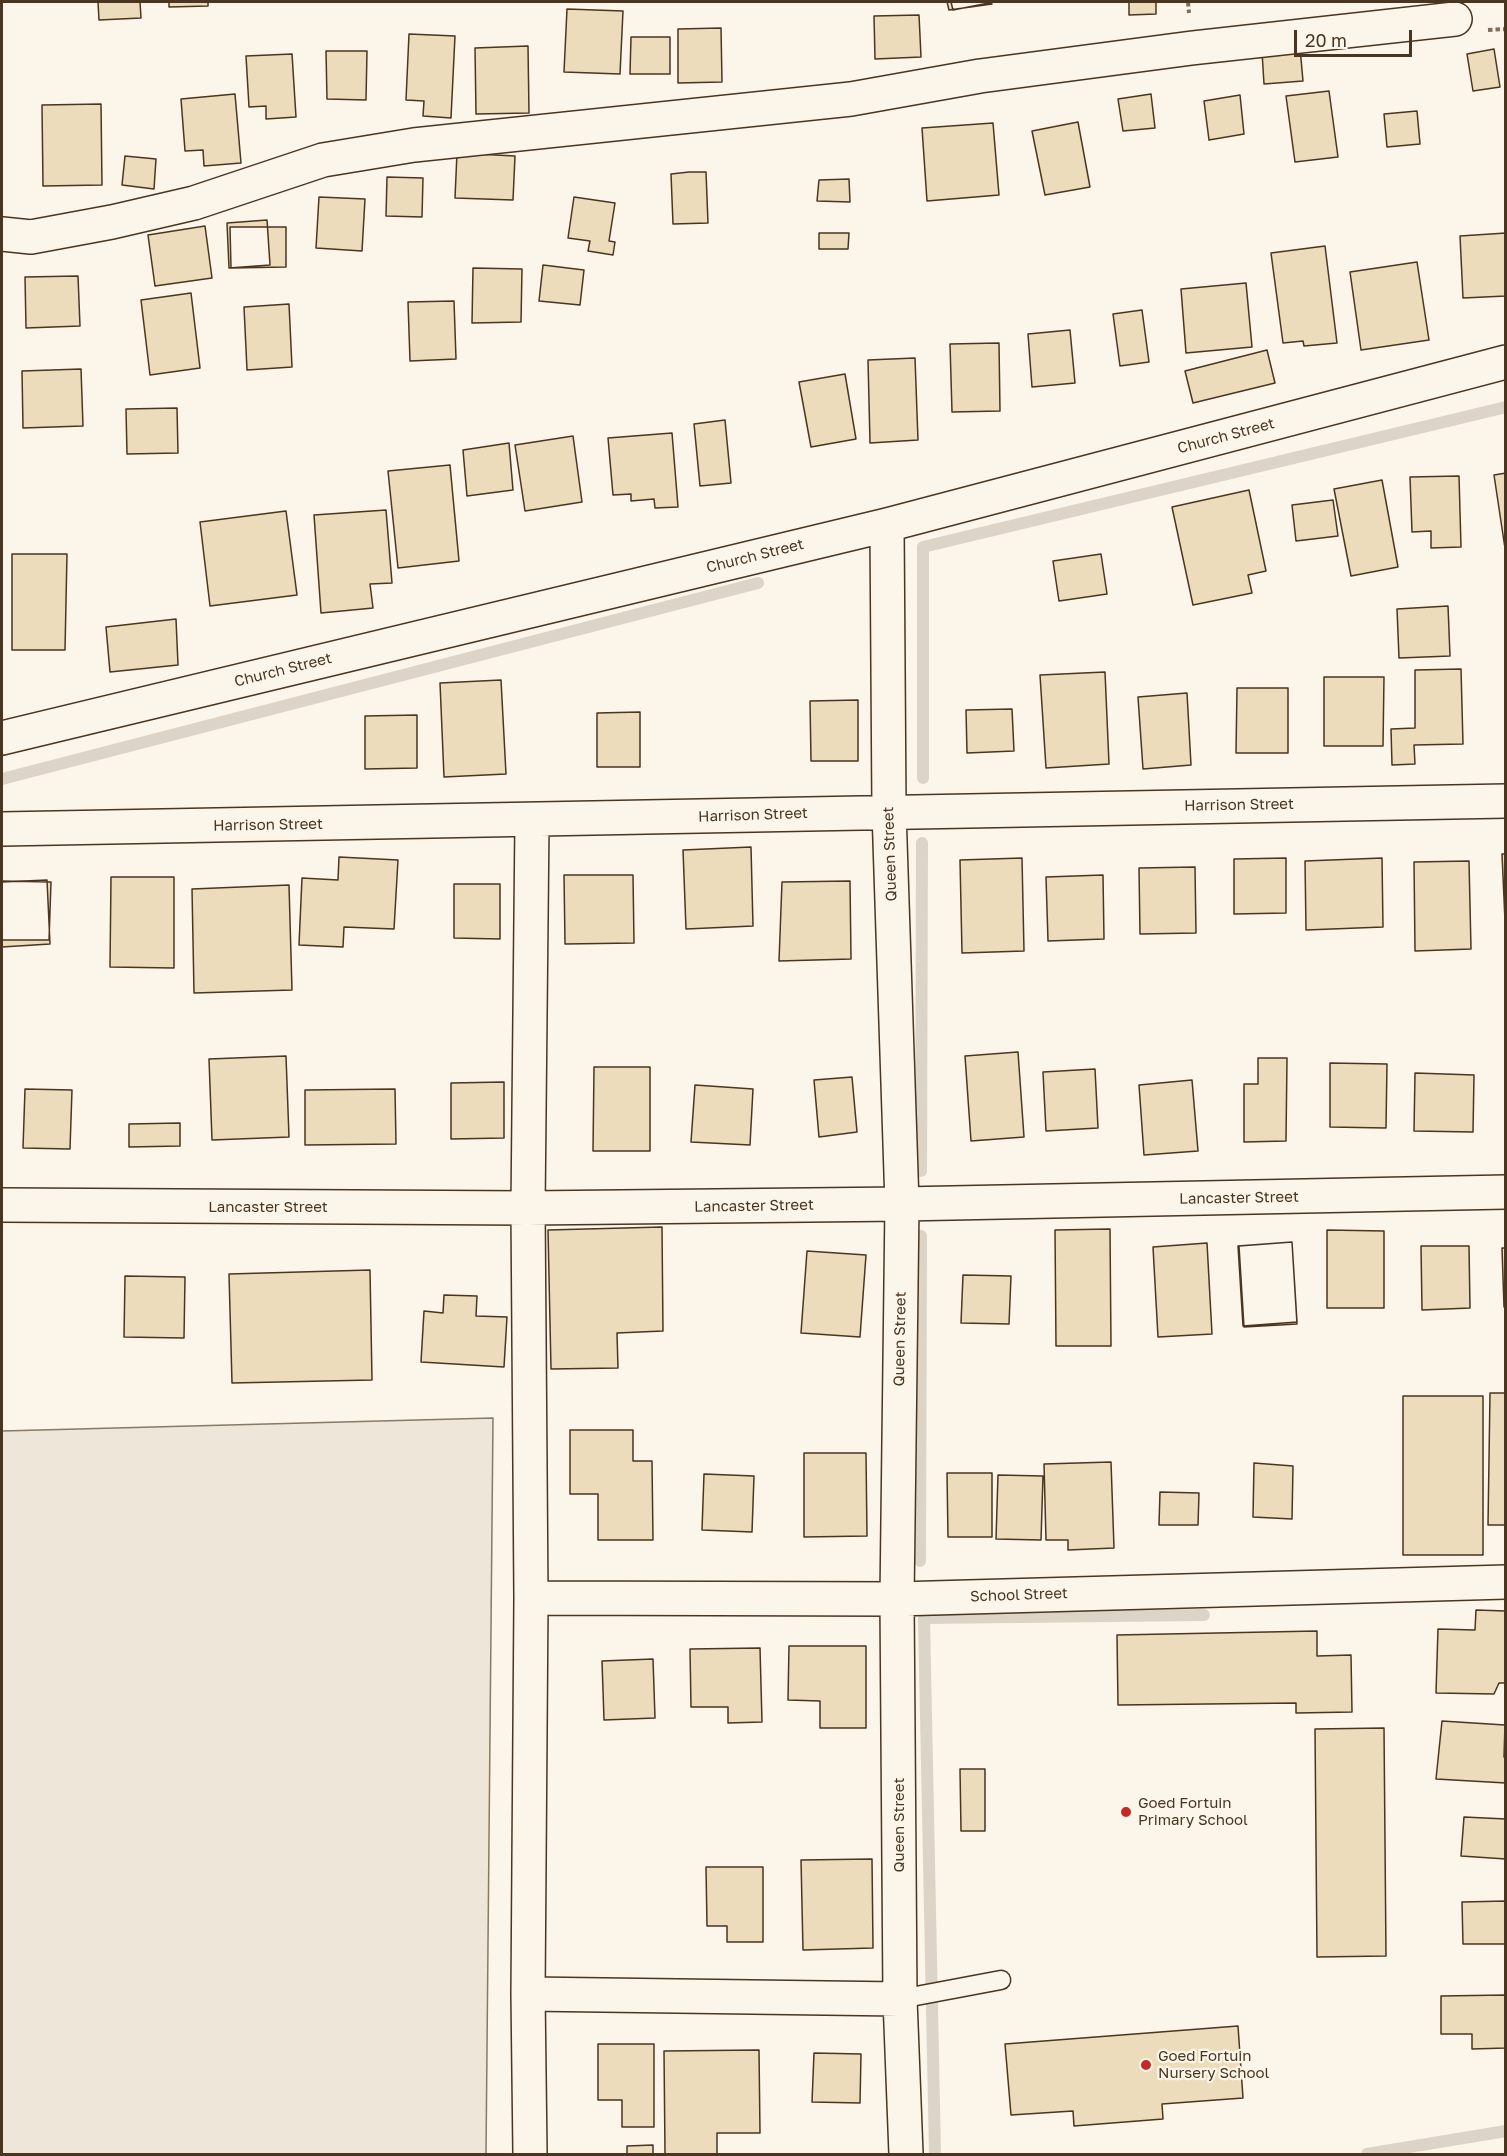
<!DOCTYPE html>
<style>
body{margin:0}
#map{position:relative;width:1507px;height:2156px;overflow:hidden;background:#fbf6e9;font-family:"Golos Text",sans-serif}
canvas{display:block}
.frame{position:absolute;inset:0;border:3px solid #4a3520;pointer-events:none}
.scale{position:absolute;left:1294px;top:30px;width:118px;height:27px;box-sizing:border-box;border:3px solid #4a3520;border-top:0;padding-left:8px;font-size:18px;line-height:21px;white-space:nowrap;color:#4a3520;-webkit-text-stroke:4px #fbf6e9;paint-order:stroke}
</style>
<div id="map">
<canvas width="1507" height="2156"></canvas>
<div class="frame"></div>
<div class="scale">20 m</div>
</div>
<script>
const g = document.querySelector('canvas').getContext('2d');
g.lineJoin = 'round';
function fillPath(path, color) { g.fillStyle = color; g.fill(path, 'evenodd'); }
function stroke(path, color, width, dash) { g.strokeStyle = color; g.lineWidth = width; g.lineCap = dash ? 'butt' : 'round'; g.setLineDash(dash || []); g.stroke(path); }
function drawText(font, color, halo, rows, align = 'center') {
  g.font = font + ' "Golos Text",sans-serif'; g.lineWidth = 4.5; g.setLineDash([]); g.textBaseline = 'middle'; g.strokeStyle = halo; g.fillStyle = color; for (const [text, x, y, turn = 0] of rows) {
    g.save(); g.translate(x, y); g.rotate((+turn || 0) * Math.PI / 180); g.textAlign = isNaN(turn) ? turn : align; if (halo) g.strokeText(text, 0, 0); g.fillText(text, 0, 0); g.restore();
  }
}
const green = new Path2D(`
 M493 1418 486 2154H2V1431Z`);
const stream = new Path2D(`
 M923 778V547L1506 407
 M2 779 758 583
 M921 1171 922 843
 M920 1561 921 1236
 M935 2154 924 1618 1204 1615
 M1367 2154 1506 2131`);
const building = new Path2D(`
 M98 2H140L141 18 99 20Z
 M169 2H208V6L169 7Z
 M947 2H991L992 4 949 10Z
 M951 2H994L953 10Z
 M1110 2H1156V14L1129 15V2Z
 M567 9 623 11 620 74 564 72Z
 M919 15 921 57 875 59 874 16Z
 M721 28 722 82 678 83V29Z
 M409 34 455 36 451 118 423 116 424 101 406 100Z
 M631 37H670V74H630Z
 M528 46 529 113 476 114 475 48Z
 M1300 48 1303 81 1264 84 1262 52Z
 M1494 49 1500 87 1473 91 1467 54Z
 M326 51H367L366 100 327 99Z
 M292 54 296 117 266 119V106L249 107 246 56Z
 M1329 91 1338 157 1295 162 1286 96Z
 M235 94 241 163 204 166 203 150 185 151 181 99Z
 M1151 94 1155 128 1123 131 1118 99Z
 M1240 95 1244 134 1209 140 1204 101Z
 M101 104 102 185 43 186 42 105Z
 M1417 111 1420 144 1387 147 1384 114Z
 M1078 122 1090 187 1045 195 1032 131Z
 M993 123 999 195 927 201 922 128Z
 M457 153 515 156 513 200 455 198Z
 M125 156 156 159 154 189 122 185Z
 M689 172H706L708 223 673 224 671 174Z
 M387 177 423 178 422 217 386 216Z
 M849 179 850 202 817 201 819 180Z
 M319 197 365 199 362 251 316 248Z
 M574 197 615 203 609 241 615 242 613 255 588 251 590 241 568 238Z
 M267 220 270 265 229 268 227 223Z
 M205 226 212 278 155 286 148 235Z
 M230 227H286V267L231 268Z
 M819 233H849L848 249H819Z
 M1506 233V296L1463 298 1460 236Z
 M1325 246 1337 343 1304 346 1303 341 1283 343 1271 253Z
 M1417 262 1429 340 1361 350 1350 272Z
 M543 265 584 270 580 305 539 301Z
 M473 268 522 269 521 322 472 323Z
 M78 276 80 326 26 328 25 277Z
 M1246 283 1252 347 1186 353 1181 289Z
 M191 293 200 368 150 375 141 300Z
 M454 301 456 359 410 361 408 302Z
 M289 304 292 367 247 370 244 307Z
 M1142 310 1149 362 1120 366 1113 314Z
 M1070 330 1075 383 1032 387 1028 334Z
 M999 343 1000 411 952 412 950 344Z
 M1267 350 1275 383 1193 403 1185 371Z
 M915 358 918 440 870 443 868 360Z
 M81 369 83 426 23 428 22 371Z
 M845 374 856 439 811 447 799 382Z
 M177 408 178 453 127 454 126 409Z
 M725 420 731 483 700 486 694 424Z
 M672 433 678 507 655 508 654 499 631 501V494L613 495 608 438Z
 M573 436 582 502 525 511 515 445Z
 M509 443 513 490 467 496 463 450Z
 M450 465 459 561 398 568 388 471Z
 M1506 473V555L1494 475Z
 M1459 476 1461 547 1431 548V531L1412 532 1410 477Z
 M1382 480 1398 567 1351 576 1334 489Z
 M1249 490 1266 571 1248 575 1252 593 1193 605 1172 507Z
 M1333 500 1338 536 1296 541 1292 505Z
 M386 510 392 583 370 584 373 608 321 613 314 515Z
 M286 511 297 595 210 606 200 522Z
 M12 554H67L65 650H12Z
 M1101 554 1107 594 1059 601 1053 561Z
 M1448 606 1450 656 1399 658 1397 609Z
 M176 619 178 665 110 672 106 627Z
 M1461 669 1463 744 1414 745 1415 764 1392 765 1391 729 1415 728V670Z
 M1105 672 1109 764 1046 768 1040 675Z
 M1324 677H1384L1383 746H1324Z
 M501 680 506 774 444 777 440 683Z
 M1237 688H1288V753H1236Z
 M1187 693 1191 765 1143 769 1138 697Z
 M858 700V761H811L810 701Z
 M1012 709 1014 751 967 753 966 710Z
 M640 712V767H597V713Z
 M417 715V768L365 769V716Z
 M751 847 753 926 686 929 683 850Z
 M1502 854H1506V921H1505Z
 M339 857 398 860 394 929 344 927 343 947 299 945 302 878 338 880Z
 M1022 858 1024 951 962 953 960 860Z
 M1286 858V913L1234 914V859Z
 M1382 858 1383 927 1306 930 1305 861Z
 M1469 861 1471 949 1415 951 1414 862Z
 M1195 867 1196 933 1140 934 1139 868Z
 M564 875H633L634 943 565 944Z
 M1103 875 1104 939 1048 941 1046 877Z
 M111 877H174V968L110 967Z
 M47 880 50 944 2 947V882Z
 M2 881 51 882 49 940H2Z
 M850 881 851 959 779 961 782 882Z
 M454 884H500V939L454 938Z
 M289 885 292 990 194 993 192 889Z
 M1018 1052 1024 1137 971 1141 965 1056Z
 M286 1056 289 1137 212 1140 209 1059Z
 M1258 1058H1287L1286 1141 1244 1142V1084H1258Z
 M1330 1063 1387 1064 1386 1128 1330 1127Z
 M594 1067H650V1151H593Z
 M1095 1069 1098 1128 1046 1131 1043 1072Z
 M1415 1073 1474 1075 1473 1132 1414 1131Z
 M852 1077 857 1132 819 1137 814 1080Z
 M1192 1080 1198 1151 1144 1155 1139 1085Z
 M504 1082V1138L451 1139V1083Z
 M695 1085 753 1089 750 1145 691 1142Z
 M25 1089 72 1090 70 1149 23 1148Z
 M395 1089 396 1144 305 1145V1090Z
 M180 1123V1146L129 1147V1124Z
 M662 1227 663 1331 617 1333 618 1368 551 1369 548 1230Z
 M1110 1229 1111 1346H1056L1055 1230Z
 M1327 1230 1384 1231V1308H1327Z
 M1292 1242 1297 1322 1243 1326 1238 1246Z
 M1292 1242 1297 1324 1244 1327 1239 1246Z
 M1207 1243 1212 1334 1158 1337 1153 1247Z
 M1421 1246H1469L1470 1308 1422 1310Z
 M1502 1248H1506V1307H1504Z
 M807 1251 866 1255 860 1337 801 1333Z
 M370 1270 372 1380 232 1383 229 1274Z
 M963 1275 1011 1276 1009 1324 961 1323Z
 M125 1276 185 1277 184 1338 124 1337Z
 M444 1295 477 1296 476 1316 507 1317 504 1367 421 1362 424 1311 443 1313Z
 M1490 1393H1506V1525H1488Z
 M1403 1396H1483V1555H1403Z
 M570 1430H633V1461H652L653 1540H598V1494H570Z
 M804 1453H866L867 1536 804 1537Z
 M1111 1462 1114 1548 1068 1550V1540H1046L1044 1464Z
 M1254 1463 1293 1466 1292 1519 1253 1517Z
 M947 1473H992V1537H948Z
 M704 1474 754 1476 752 1532 702 1530Z
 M998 1475 1043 1476 1041 1540 996 1539Z
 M1160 1492 1199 1493 1198 1525H1159Z
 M1476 1610 1506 1611V1683H1499L1494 1694 1436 1693 1438 1629 1475 1630Z
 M1317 1631V1656L1351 1655 1352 1712 1296 1713V1703L1118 1705 1117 1635Z
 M789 1646H866V1728H820V1701L788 1700Z
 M760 1648 762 1722 728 1723V1707H691L690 1649Z
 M653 1659 655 1718 604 1720 602 1661Z
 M1442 1721 1505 1725 1504 1757H1506V1783L1436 1779Z
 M1384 1728 1386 1956 1317 1957 1315 1729Z
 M960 1769H985V1831H961Z
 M1464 1817 1506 1819V1859L1461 1856Z
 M872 1859 873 1948 803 1950 801 1860Z
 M706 1867H763V1942H727V1926H707Z
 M1506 1901V1944H1463L1462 1902Z
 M1506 1995V2048L1472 2049V2034H1441V1996Z
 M1238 2026 1243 2098 1162 2104 1163 2119 1074 2126 1073 2111 1011 2115 1005 2044Z
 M598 2044H654V2127H622V2100H598Z
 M759 2050 760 2133H717V2154H665L664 2051Z
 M814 2053 861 2054 860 2103 812 2102Z
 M653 2145V2154H627V2146Z`);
const path = new Path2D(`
 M1188 2 1189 13
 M1488 30 1506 29`);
const service = new Path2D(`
 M900 1999 1001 1980`);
const minor = new Path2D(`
 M2 234 31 237 112 222 194 203 323 160 414 145 851 99 980 76 1192 48 1455 19
 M887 525 889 811 902 1204 897 1599 900 1999 906 2154
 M2 738 887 525 1506 362
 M2 829C503 821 1004 809 1506 801
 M2 1205 528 1208 902 1204 1506 1192
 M531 1598 897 1599 1506 1582
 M528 1994 900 1999
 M530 2154 528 1994 531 1598 528 1208 532 821`);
const markers = [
 [1126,1812,6,"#c62828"],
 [1146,2065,6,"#c62828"]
];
const streetNames = [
 ["Church Street",1226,436,-15],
 ["Church Street",755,556,-14],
 ["Church Street",283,670,-14],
 ["Harrison Street",1239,805,-1],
 ["Harrison Street",753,815,-2],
 ["Harrison Street",268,825,-1],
 ["Queen Street",890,854,-92],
 ["Lancaster Street",1239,1198,-1],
 ["Lancaster Street",754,1206,-1],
 ["Lancaster Street",268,1207],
 ["Queen Street",900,1339,-89],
 ["School Street",1019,1595,-2],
 ["Queen Street",899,1825,-90]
];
const poiNames = [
 ["Goed Fortuin",1138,1803],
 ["Primary School",1138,1820],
 ["Goed Fortuin",1158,2056],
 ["Nursery School",1158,2073]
];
fillPath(green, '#ede6d9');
stroke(green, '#887966', 1.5);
stroke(stream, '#dcd4c6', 12);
fillPath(building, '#ecdcbc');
stroke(building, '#4a3520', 1.5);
stroke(service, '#4a3520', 21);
stroke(minor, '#4a3520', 36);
stroke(path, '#7f6f5c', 4, [4.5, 3]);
stroke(service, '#fbf6e9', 18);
stroke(minor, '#fbf6e9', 33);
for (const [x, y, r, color] of markers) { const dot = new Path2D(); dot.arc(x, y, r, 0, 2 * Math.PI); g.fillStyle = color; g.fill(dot); stroke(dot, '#fbf6e9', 2); }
drawText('15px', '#4a3520', '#fbf6e9', streetNames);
drawText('15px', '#4a3520', '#fbf6e9', poiNames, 'left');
</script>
